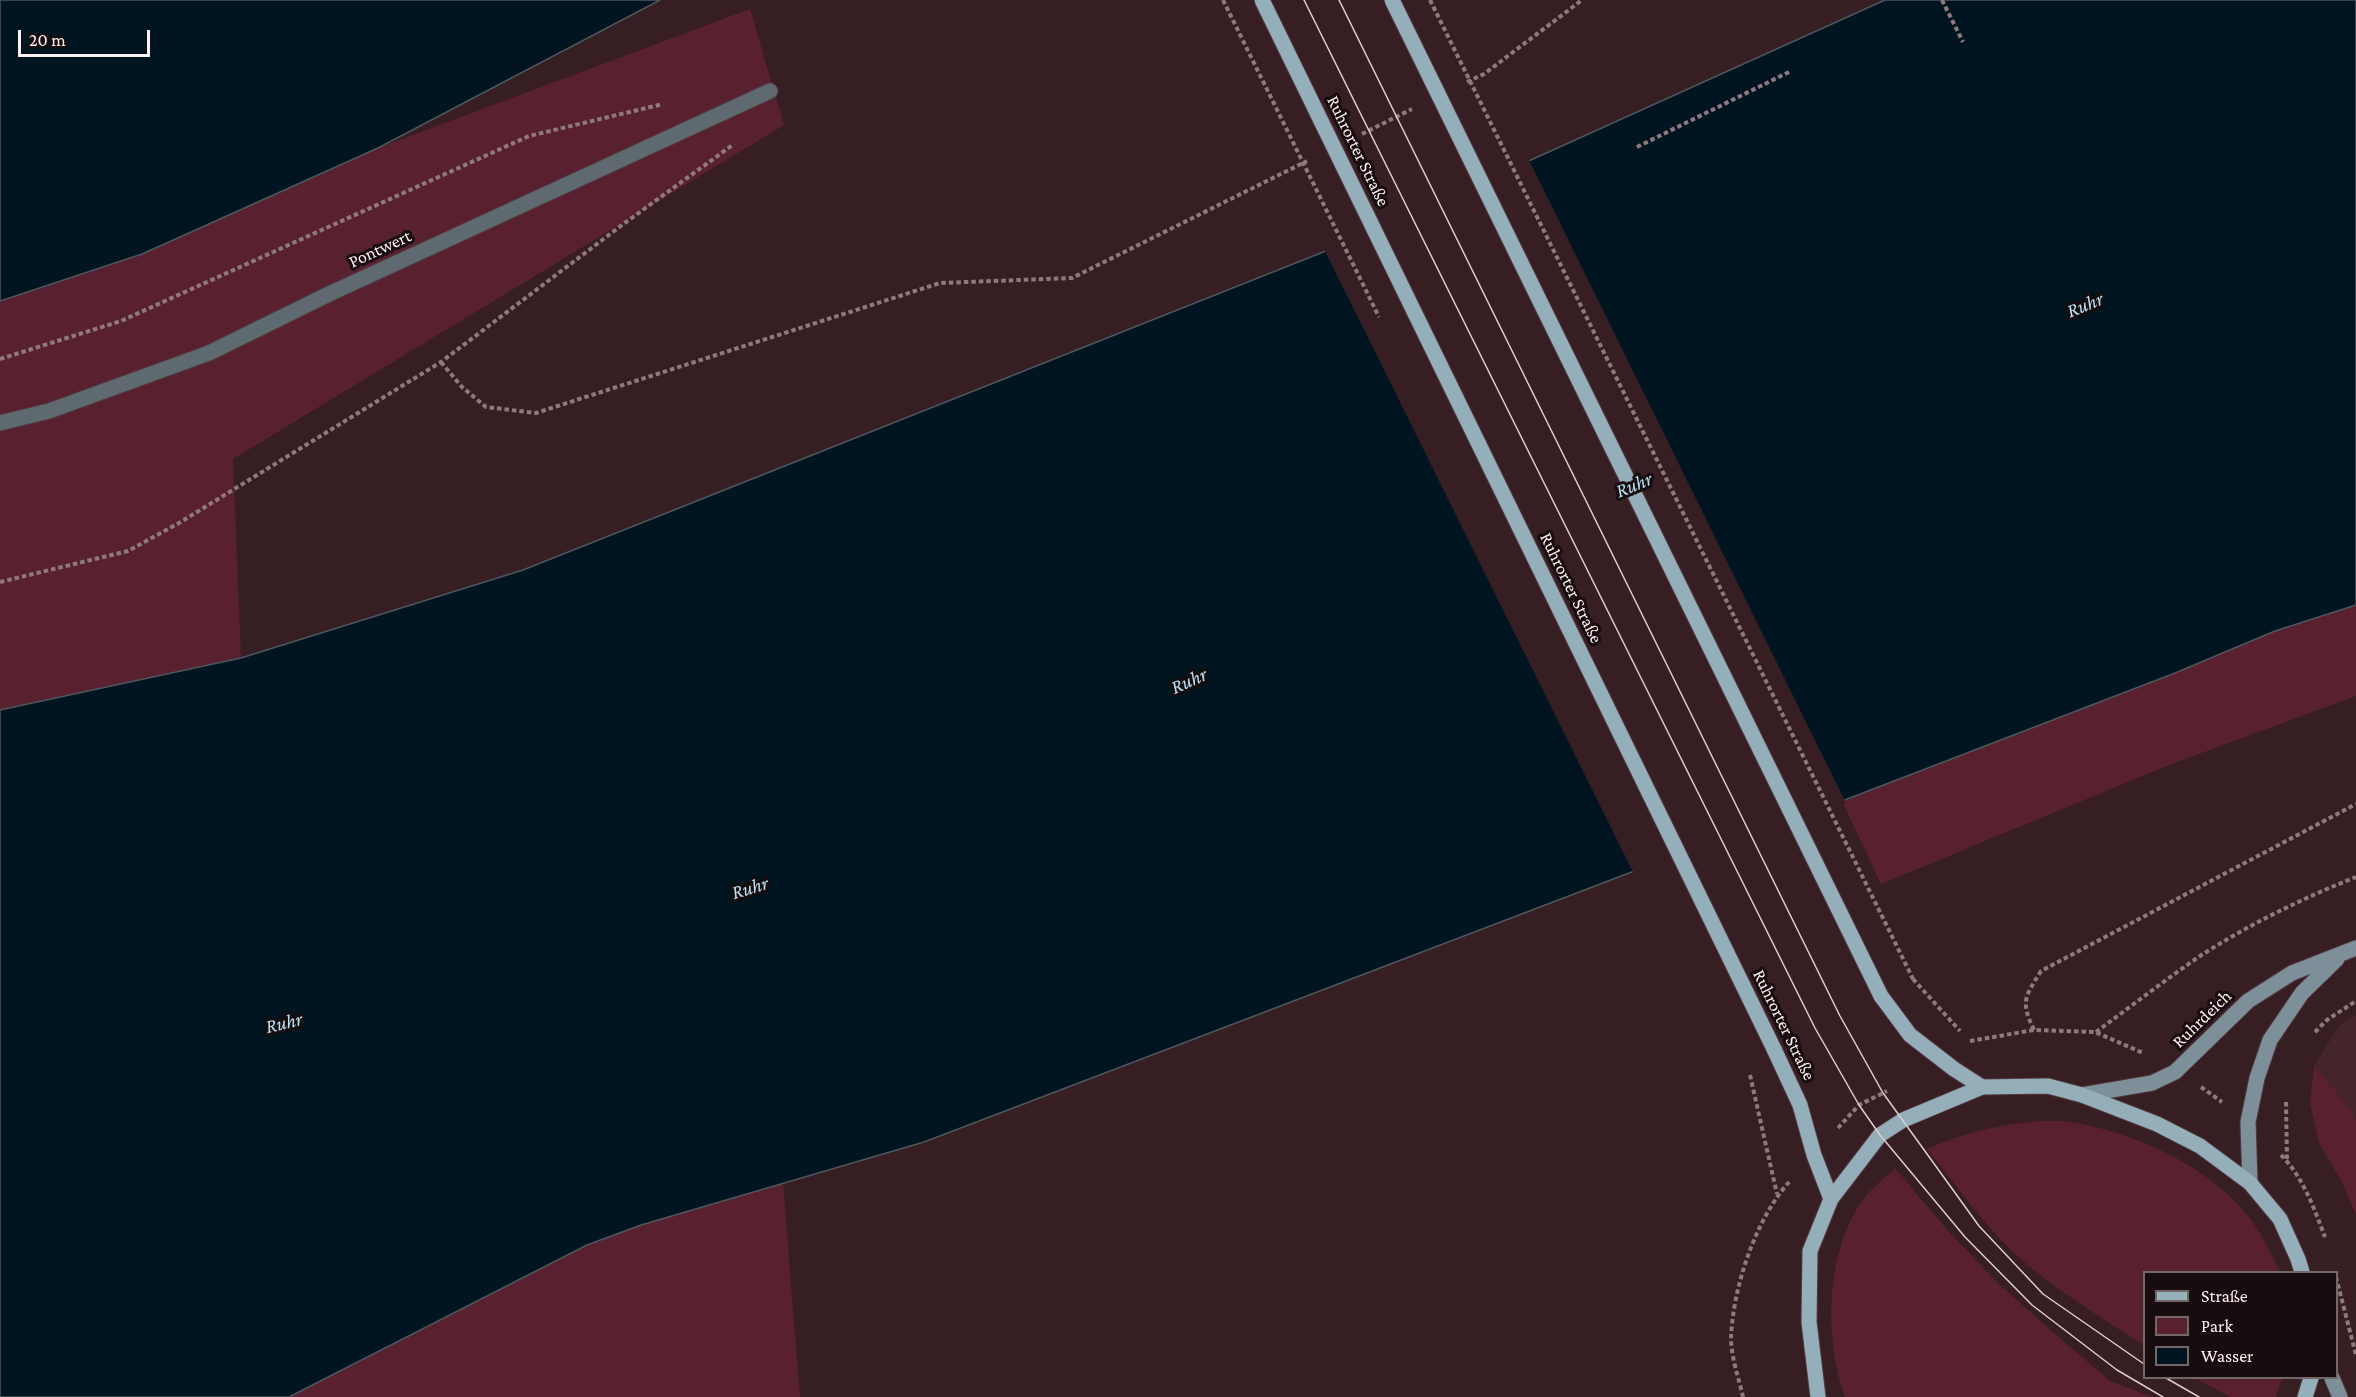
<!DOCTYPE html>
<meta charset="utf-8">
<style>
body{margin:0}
#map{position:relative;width:2356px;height:1397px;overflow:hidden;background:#361e23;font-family:"Crimson Pro",serif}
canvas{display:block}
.legend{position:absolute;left:2143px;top:1271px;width:195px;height:108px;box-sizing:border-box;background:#170c0e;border:2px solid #736769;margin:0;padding:8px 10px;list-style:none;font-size:18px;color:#fef0f2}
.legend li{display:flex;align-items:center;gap:12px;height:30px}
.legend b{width:30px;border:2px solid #736769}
.scale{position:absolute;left:18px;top:30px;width:132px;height:27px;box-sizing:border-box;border:3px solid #fef0f2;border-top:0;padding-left:8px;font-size:18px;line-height:21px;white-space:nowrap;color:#fef0f2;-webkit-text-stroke:4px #170c0e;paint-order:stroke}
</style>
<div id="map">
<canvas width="2356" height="1397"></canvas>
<ul class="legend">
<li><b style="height:8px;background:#94aeba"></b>Straße</li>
<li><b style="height:16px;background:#592130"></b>Park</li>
<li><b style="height:16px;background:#00151f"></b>Wasser</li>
</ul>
<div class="scale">20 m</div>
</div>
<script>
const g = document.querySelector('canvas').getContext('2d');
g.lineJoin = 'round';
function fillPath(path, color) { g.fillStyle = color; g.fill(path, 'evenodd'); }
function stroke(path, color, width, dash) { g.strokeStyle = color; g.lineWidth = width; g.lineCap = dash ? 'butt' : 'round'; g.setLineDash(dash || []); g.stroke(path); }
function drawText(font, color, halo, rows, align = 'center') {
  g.font = font + ' "Crimson Pro",serif'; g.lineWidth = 6; g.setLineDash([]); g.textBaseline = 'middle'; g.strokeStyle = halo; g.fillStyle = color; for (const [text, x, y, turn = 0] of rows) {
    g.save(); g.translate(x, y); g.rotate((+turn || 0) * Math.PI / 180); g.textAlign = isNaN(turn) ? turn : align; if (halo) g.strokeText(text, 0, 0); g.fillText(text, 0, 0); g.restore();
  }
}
const built = new Path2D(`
 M2356 1015V1120L2352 1110 2314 1066 2339 1026Z`);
const green = new Path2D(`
 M750 9 784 125 233 459 241 659 0 710V301L142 254 378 148Z
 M2356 605V696L2169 765 1881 884 1842 801 2175 673 2275 631Z
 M2314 1066 2352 1110 2356 1120V1214L2342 1182 2320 1145 2310 1104Z
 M2038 1121C2048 1121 2059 1120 2070 1122 2132 1131 2209 1166 2249 1217 2262 1234 2271 1253 2280 1272H2144V1345C2103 1319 2061 1293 2023 1261 1989 1232 1956 1185 1927 1149 1962 1133 1999 1125 2038 1121Z
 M1895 1168 1948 1231 2000 1285 2047 1327 2110 1381 2153 1397H1845C1824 1336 1825 1250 1865 1197 1874 1186 1886 1177 1895 1168Z
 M783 1183 800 1397H289L587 1245 641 1225Z
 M2195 1378H2282L2276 1397H2230Z`);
const water = new Path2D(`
 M0 0H660L378 148 142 254 0 301Z
 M1885 0H2356V605L2275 631 2175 673 1842 801 1671 857 924 1142 641 1225 587 1245 289 1397H0V710L241 658 523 570 1356 239Z`);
const pier = new Path2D(`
 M1528 158 1846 803 1634 874 1324 249Z`);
const path = new Path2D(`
 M1942 0 1963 42
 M1467 82 1484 74 1582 0
 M1362 134 1412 109
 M1637 147 1791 71
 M0 359 121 321 529 136 663 104
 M441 362 462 387 486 407 536 413 940 283 1072 278 1307 161
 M0 582 128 551 179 523 441 362 622 225 734 144
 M1913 979 1960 1031
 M2034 1030C2020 1001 2025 997 2041 971L2356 804
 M2096 1032C2130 1007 2165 980 2200 956 2248 925 2303 898 2356 877
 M2315 1032 2327 1020 2356 1001
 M1970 1041 2034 1030 2095 1032 2143 1053
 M1750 1075 1777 1194
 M2201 1087 2222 1102
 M2286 1102 2287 1161
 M1838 1128 1859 1105 1887 1091
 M2281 1155C2303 1177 2314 1208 2325 1237
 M2336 1277 2356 1355
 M1743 1397C1739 1379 1731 1357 1731 1338 1733 1287 1756 1217 1791 1180`);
const service = new Path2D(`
 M0 423 49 411 209 353 329 294 770 91`);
const secondary = new Path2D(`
 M2082 1095 2152 1083 2175 1072 2248 1001 2292 973 2356 948
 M2250 1183 2248 1122 2257 1078 2270 1040 2302 993 2337 959
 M2332 1378 2340 1397`);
const primary = new Path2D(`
 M1881 996 1910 1035 1954 1069 1982 1087
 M1774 1049 1800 1105 1814 1155 1831 1199
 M1818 1397 1809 1322 1810 1251 1831 1199 1880 1135 1903 1120 1982 1087 2048 1086 2082 1095 2157 1124 2200 1146 2250 1183 2280 1219 2298 1259 2302 1272
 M2305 1397 2311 1378`);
const tram = new Path2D(`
 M1304 0 1815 1028 1859 1105 1880 1135 1965 1237 2032 1305 2117 1370 2163 1397
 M1339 0 1840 1016 1883 1093 1979 1226 2043 1294 2144 1364
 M2166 1378 2199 1397`);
const pathBridge = new Path2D(`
 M1223 0 1379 317
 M1430 0 1913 979`);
const primaryBridge = new Path2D(`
 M1262 0 1774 1049
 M1392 0 1881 996`);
const streetNames = [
 ["Ruhrorter Straße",1358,151,64],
 ["Pontwert",380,249,-25],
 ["Ruhrorter Straße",1571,588,64],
 ["Ruhrdeich",2202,1019,-44],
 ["Ruhrorter Straße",1784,1025,64]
];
const waterNames = [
 ["Ruhr",2085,305,-22],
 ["Ruhr",1634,485,-22],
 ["Ruhr",1189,681,-24],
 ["Ruhr",750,888,-17],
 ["Ruhr",284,1023,-13]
];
fillPath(built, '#44252c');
fillPath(green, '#592130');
fillPath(water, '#00151f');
stroke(water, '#4c575e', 1.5);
fillPath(pier, '#361e23');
stroke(service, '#523b40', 17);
stroke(secondary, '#523b40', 17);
stroke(primary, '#523b40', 17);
stroke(path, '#8e7a7e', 4, [4.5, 3]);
stroke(service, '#5e6a70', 15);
stroke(secondary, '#7d9099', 15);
stroke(primary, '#94aeba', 15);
stroke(tram, '#deced0', 1.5);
stroke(primaryBridge, '#523b40', 17, []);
stroke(pathBridge, '#8e7a7e', 4, [4.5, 3]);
stroke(primaryBridge, '#94aeba', 15);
drawText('18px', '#fef0f2', '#170c0e', streetNames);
drawText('italic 20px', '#b8e1f3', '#170c0e', waterNames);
</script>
